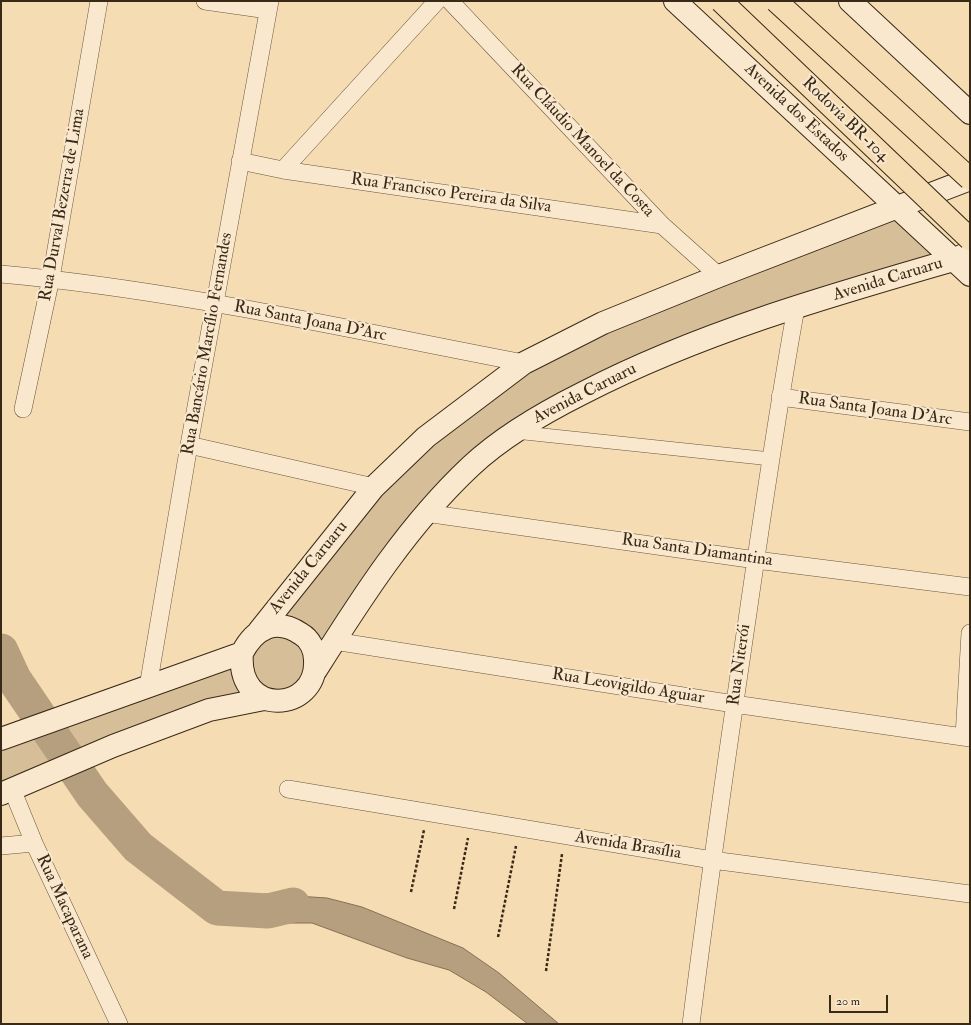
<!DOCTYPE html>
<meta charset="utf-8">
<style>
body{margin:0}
#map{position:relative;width:971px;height:1025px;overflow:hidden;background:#f6dcb3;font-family:"IM FELL Double Pica",serif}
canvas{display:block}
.frame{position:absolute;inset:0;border:2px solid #392a17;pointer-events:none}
.scale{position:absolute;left:829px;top:995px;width:59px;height:18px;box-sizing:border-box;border:2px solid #392a17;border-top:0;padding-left:5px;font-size:12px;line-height:14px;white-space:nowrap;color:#392a17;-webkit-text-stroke:3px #f9e8ce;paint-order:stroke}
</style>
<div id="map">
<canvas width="971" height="1025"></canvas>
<div class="frame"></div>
<div class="scale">20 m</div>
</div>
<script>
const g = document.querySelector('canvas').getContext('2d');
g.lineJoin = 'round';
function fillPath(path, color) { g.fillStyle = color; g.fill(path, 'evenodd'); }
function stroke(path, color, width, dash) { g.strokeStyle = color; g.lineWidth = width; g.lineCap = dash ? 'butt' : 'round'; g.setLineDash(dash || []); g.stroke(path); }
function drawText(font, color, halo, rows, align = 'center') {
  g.font = font + ' "IM FELL Double Pica",serif'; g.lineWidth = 4; g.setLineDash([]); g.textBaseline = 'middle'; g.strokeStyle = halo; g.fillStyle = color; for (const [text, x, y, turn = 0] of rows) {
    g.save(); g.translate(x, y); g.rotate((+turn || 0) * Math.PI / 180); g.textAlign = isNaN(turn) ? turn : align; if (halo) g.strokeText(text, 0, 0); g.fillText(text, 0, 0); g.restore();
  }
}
const green = new Path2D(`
 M898 215 942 255 776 309 500 438 319 654 276 620 377 492 511 377 591 337Z
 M292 632 312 666 283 696 248 678 253 640Z
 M237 659 254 696 1 786V749Z`);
const water = new Path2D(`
 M266 894 327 898 362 907 463 948 499 973 559 1024H528L486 992 449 970 407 958 312 923H245V897Z`);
const river = new Path2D(`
 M1 651 14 679 92 794 138 847 217 908 268 911 293 905`);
const path = new Path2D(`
 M411 892 424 830
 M454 909 468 838
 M498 937 516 846
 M546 971 562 854`);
const pedestrian = new Path2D(`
 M515 432 771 459`);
const minor = new Path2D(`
 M205 1 268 10
 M450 1 662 225 719 276
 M240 161 283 170 662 225
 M283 170 437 1
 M1 274C177 290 351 330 524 363
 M780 397 970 422
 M23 409 51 278 99 1
 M189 445 374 487
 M425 513 756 560 970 587
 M334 641 734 704 970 738
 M148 687 189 445 270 1
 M964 737 970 633
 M12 789 34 843 119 1024
 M288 789 712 860 970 894
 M1 846 34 843
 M691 1024C708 889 727 755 747 620 762 516 777 412 796 308`);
const secondary = new Path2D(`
 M675 1 970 275
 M850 1 970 113
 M259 631 374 487 426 437 524 363 603 323 719 276 970 179
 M316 670C362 597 408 525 471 466 503 436 543 413 583 393 699 333 828 296 953 260L970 252
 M1 739 242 653C255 628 276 617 301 634 310 639 315 650 315 660 318 713 236 718 242 653
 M1 794 113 746 209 710 264 699`);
const trunkBridge = new Path2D(`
 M721 1 970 239
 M776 1 970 179`);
const streetNames = [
 ["Avenida dos Estados",796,113,43],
 ["Rodovia BR-104",845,120,44],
 ["Rua Cláudio Manoel da Costa",582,141,47],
 ["Rua Francisco Pereira da Silva",451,194,8],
 ["Rua Durval Bezerra de Lima",63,205,-80],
 ["Avenida Caruaru",888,280,-17],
 ["Rua Santa Joana D'Arc",310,322,11],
 ["Rua Bancário Marcílio Fernandes",208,344,-80],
 ["Avenida Caruaru",585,394,-27],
 ["Rua Santa Joana D'Arc",875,410,8],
 ["Rua Santa Diamantina",697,551,8],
 ["Avenida Caruaru",309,568,-51],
 ["Rua Niterói",740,665,-82],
 ["Rua Leovigildo Aguiar",628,687,9],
 ["Avenida Brasília",628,846,9],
 ["Rua Macaparana",64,907,65]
];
fillPath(green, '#d6be98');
fillPath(water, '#b69f7e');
stroke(water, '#847055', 1);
stroke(river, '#b69f7e', 35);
stroke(pedestrian, '#68563e', 14);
stroke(minor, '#68563e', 18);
stroke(secondary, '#392a17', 24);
stroke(path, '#392a17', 2.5, [3, 2]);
stroke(pedestrian, '#f9e8ce', 13);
stroke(minor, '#f9e8ce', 17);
stroke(secondary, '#f9e8ce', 22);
stroke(trunkBridge, '#392a17', 24, []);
stroke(trunkBridge, '#f6dcb3', 22);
drawText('17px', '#392a17', '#f9e8ce', streetNames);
</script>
